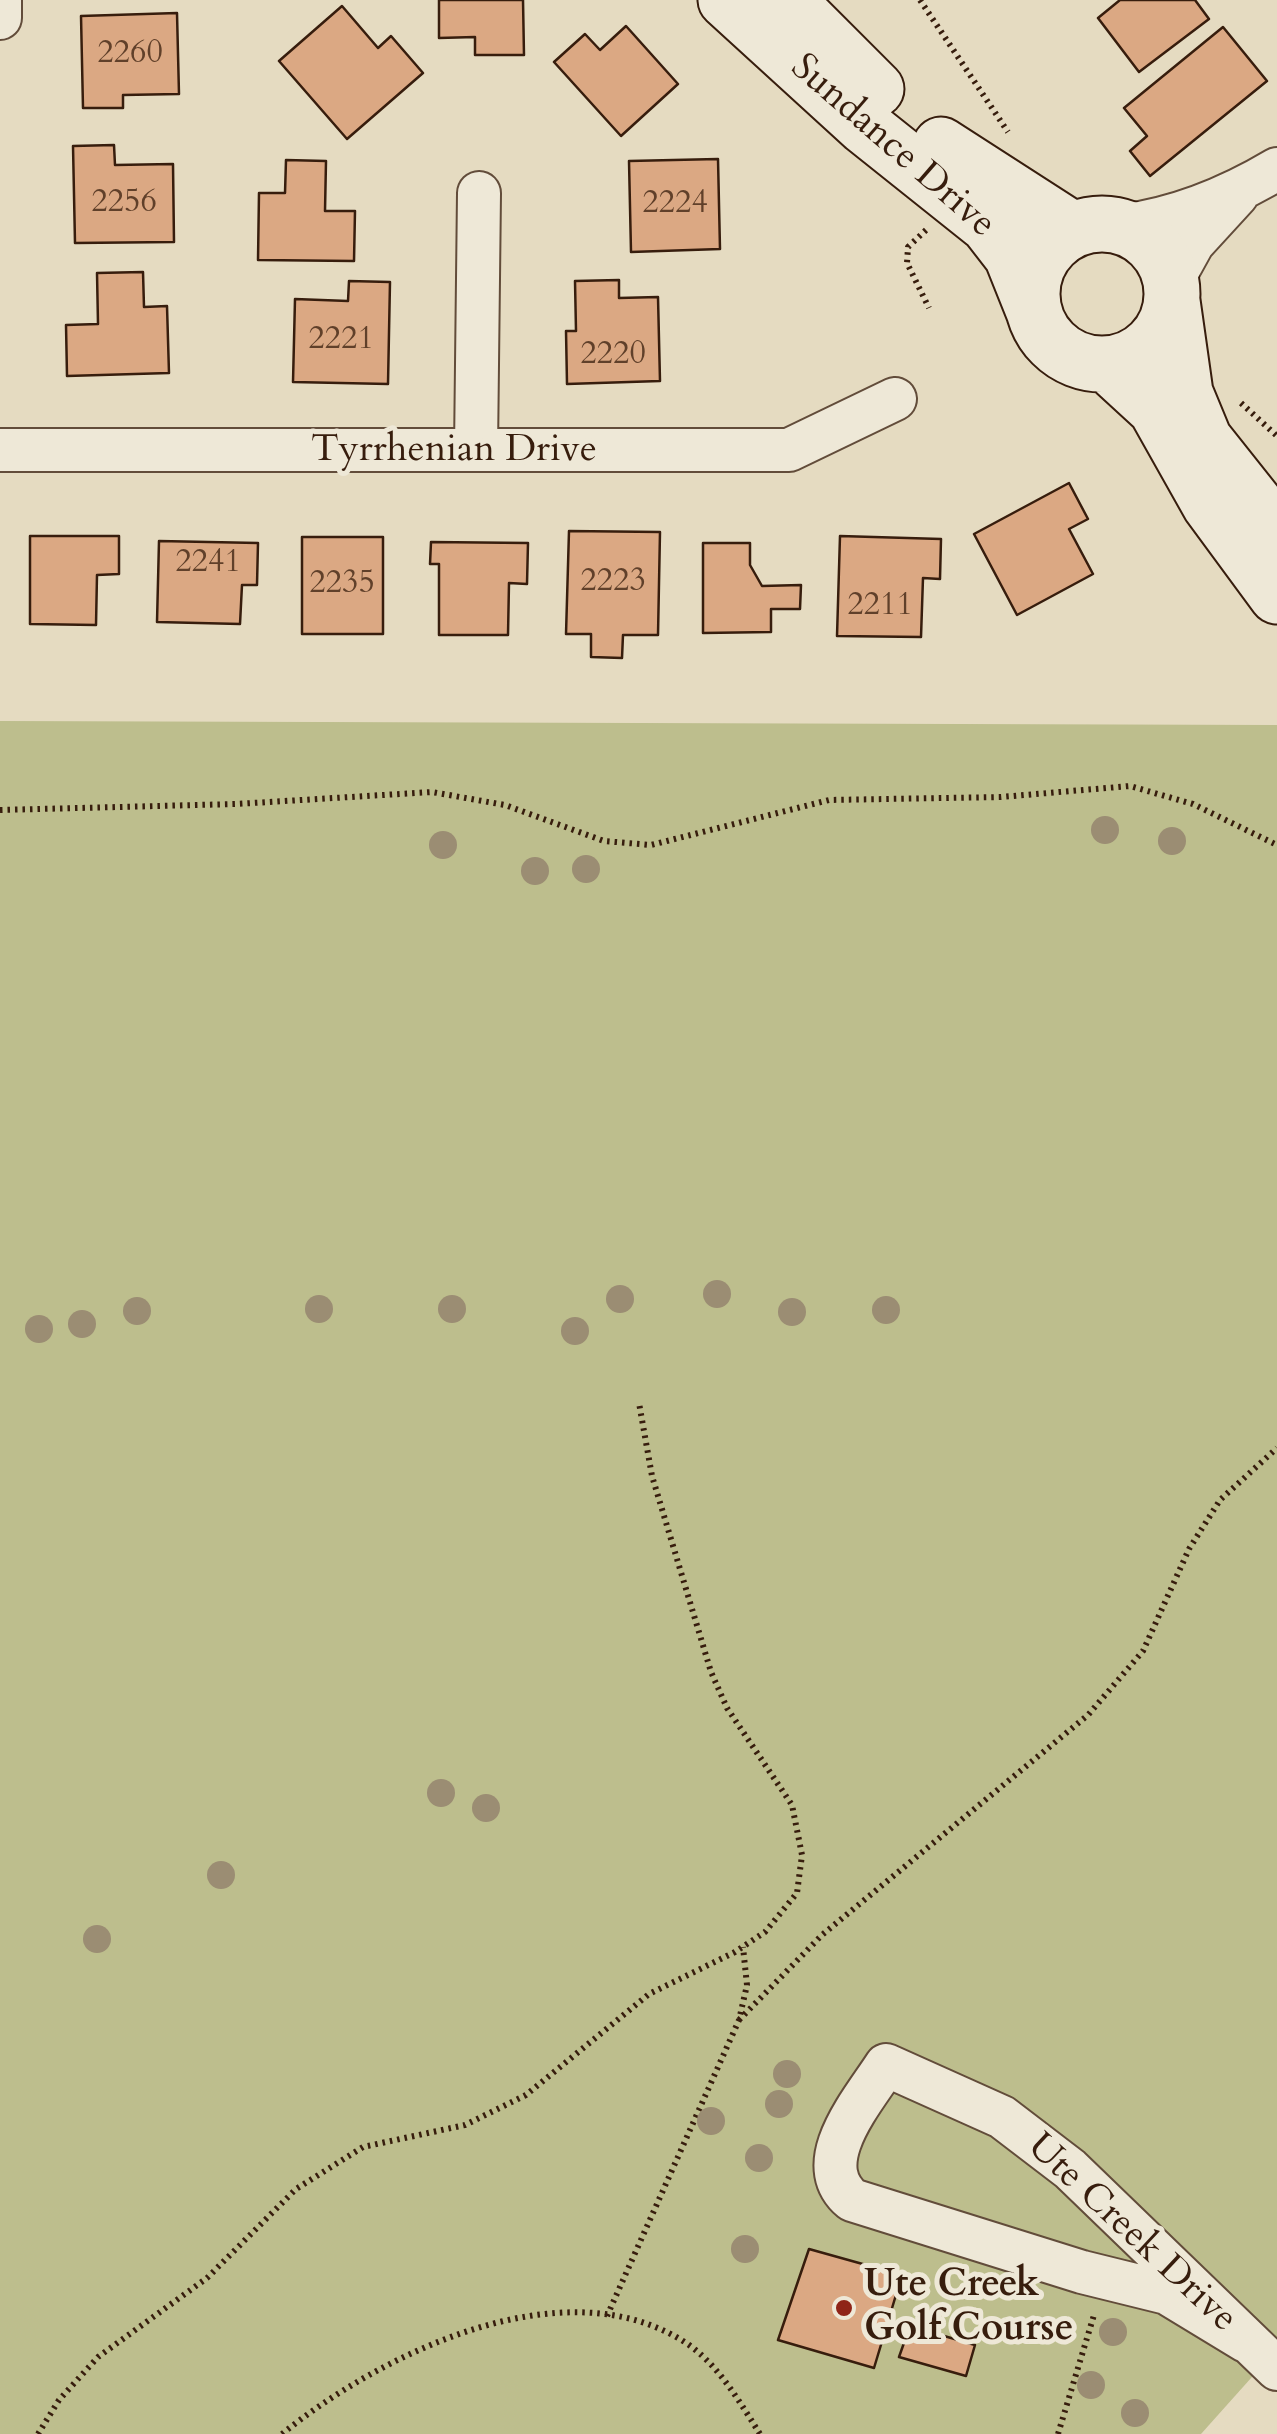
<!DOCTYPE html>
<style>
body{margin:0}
canvas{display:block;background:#e5dbc1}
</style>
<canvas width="1277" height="2434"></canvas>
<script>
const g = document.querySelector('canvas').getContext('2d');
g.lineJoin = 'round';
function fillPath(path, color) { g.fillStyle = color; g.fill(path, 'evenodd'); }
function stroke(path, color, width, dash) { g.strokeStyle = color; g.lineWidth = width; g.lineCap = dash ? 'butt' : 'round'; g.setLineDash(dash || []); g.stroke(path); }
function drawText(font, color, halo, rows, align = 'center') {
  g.font = font + ' Cardo,serif'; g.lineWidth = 10; g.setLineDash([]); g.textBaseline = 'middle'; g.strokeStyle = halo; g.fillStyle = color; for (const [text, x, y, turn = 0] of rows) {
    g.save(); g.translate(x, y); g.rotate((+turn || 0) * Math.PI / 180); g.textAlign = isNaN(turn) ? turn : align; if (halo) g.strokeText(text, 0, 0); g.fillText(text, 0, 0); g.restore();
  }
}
const green = new Path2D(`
 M0 721 1277 725V2349L1201 2434H0Z`);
const building = new Path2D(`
 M439 0H523L524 55H475V37L439 38Z
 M1120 0H1195L1209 19 1139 72 1098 18Z
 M342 6 378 48 391 36 423 73 347 139 279 61Z
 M177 13 179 94 123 95V108H83L81 16Z
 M626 26 678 84 621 136 554 62 585 34 600 50Z
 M1223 27 1267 81 1150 176 1130 151 1147 136 1124 108Z
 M114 145 115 165 173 164 174 242 75 243 73 146Z
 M718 159 720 249 631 252 629 161Z
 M286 160 326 161 325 211H355L354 261 258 260 259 193H285Z
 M143 272 144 307 167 306 169 373 67 376 66 325 98 324 97 273Z
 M619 280V298L658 297 660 381 567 384 566 331H576L575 281Z
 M349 281 390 282 388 384 293 382 295 299 348 301Z
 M1069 483 1088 519 1069 529 1093 574 1017 615 974 534Z
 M569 531 660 532 658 635H623L622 658 591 657V634H566Z
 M30 536H119V574L97 575 96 625 30 624Z
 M840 536 941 539 940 579 923 578 921 637 837 636Z
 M302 537H383V634H302Z
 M159 541 258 543 257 585H242L240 624 157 622Z
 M431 542 528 543 527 584 509 583 508 635H439V564H430Z
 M703 543H750V565L762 586 801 585 800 609H771V632L703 633Z
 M809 2249 902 2275 874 2368 778 2340Z
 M910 2326 975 2345 966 2376 899 2357Z`);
const path = new Path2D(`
 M920 0 1008 132
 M926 230 908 247 907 263 929 308
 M1241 403 1277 436
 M0 810 236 804 432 792 505 805 604 841 651 845 829 800 1001 797 1130 786 1193 804 1277 845
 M739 2020 822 1935 1088 1715 1143 1651 1189 1549 1220 1500 1277 1448
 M607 2316 739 2020 747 1985 743 1947
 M38 2434 59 2400 98 2357 207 2278 296 2189 363 2147 465 2125 526 2095 649 1994 735 1952 765 1932 797 1893 802 1855 792 1805 727 1708 711 1672 652 1476 639 1403
 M282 2434C379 2355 561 2265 683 2341 717 2362 739 2401 760 2434
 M1058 2434 1094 2315`);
const street = new Path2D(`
 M0 18V0
 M1121 226C1176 219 1230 197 1277 169
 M1172 281 1193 243 1237 195
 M0 450H789L895 399
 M476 450 479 193
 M1246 2341 1167 2293 1082 2272 852 2200C808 2163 863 2101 886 2065L1002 2117 1070 2169 1277 2369`);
const secondary = new Path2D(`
 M726 0 864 126 988 225 1012 256 1034 311
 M787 0 876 89
 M941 145 1073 230
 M1032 294a70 70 0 1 1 140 0a70 70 0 1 1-140 0Z
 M1172 301 1185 393 1204 439 1277 531
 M1107 364 1156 409 1210 505 1277 596`);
const trees = [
 [1105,830],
 [1172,841],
 [443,845],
 [586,869],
 [535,871],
 [717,1294],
 [620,1299],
 [319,1309],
 [452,1309],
 [886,1310],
 [137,1311],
 [792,1312],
 [82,1324],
 [39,1329],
 [575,1331],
 [441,1793],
 [486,1808],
 [221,1875],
 [97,1939],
 [787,2074],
 [779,2104],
 [711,2121],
 [759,2158],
 [745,2249],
 [1113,2332],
 [1091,2385],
 [1135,2413]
];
const markers = [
 [844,2308,10,"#8f2418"]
];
const numberNames = [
 ["2260",130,55],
 ["2256",124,204],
 ["2224",675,205],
 ["2221",341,341],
 ["2220",613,356],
 ["2241",208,564],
 ["2223",613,583],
 ["2235",342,585],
 ["2211",880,607]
];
const streetNames = [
 ["Sundance Drive",892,147,41],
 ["Tyrrhenian Drive",454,451],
 ["Ute Creek Drive",1131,2234,43]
];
const poiNames = [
 ["Ute Creek",864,2286],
 ["Golf Course",864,2330]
];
fillPath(green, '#bdbe8d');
fillPath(building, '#dba883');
stroke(building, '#371d0d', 2.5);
stroke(street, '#624c3a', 46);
stroke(secondary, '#371d0d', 59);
stroke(path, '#371d0d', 6, [2.5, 5]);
stroke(street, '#eee8d7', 42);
stroke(secondary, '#eee8d7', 55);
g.fillStyle = '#9b8d73';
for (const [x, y] of trees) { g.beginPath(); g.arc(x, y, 14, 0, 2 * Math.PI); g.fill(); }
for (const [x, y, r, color] of markers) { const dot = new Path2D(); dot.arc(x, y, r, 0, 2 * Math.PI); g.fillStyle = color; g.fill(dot); stroke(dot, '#eee8d7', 4); }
drawText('32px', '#60402a', null, numberNames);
drawText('38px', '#371d0d', '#eee8d7', streetNames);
drawText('bold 38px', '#371d0d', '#eee8d7', poiNames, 'left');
</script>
